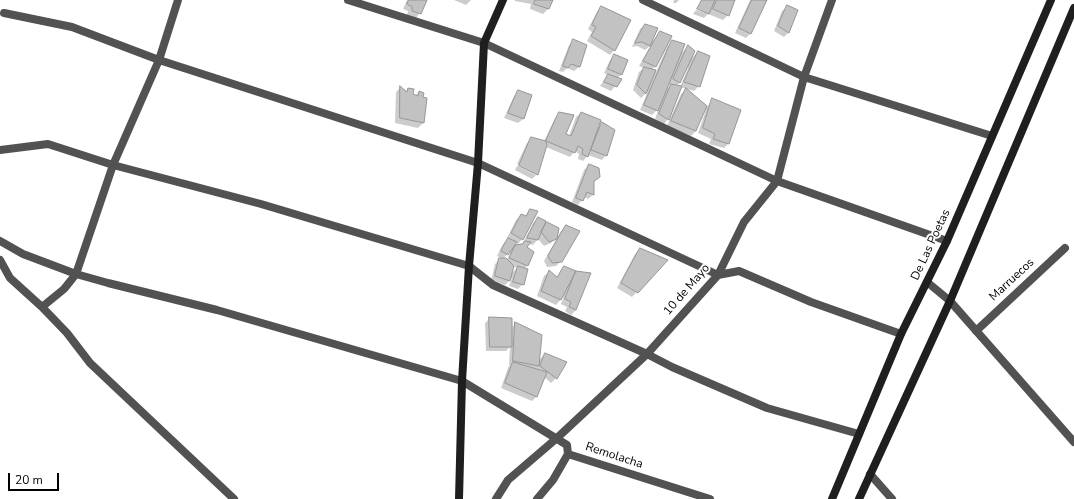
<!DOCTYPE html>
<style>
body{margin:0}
#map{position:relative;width:1074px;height:499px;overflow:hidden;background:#fff;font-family:"Nunito Sans",sans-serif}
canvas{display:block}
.scale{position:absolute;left:8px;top:473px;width:51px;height:18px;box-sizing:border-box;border:2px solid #000;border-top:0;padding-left:5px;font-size:12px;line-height:14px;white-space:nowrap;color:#000;-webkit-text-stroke:3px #fff;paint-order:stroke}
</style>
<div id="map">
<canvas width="1074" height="499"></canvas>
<div class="scale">20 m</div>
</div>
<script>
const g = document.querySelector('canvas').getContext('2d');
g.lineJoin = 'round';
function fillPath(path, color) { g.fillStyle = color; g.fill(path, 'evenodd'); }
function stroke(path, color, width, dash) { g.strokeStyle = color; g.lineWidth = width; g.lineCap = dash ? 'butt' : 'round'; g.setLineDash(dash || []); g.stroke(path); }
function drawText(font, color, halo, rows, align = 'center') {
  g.font = font + ' "Nunito Sans",sans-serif'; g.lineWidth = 4; g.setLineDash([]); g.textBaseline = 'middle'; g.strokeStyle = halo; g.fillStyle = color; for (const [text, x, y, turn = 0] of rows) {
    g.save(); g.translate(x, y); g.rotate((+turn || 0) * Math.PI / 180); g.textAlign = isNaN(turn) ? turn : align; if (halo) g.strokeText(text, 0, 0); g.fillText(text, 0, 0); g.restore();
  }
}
const shadow = new Path2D(`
 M407 0H426L420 13 416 18 407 15 408 11 403 9Z
 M454 0H471L466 5Z
 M515 0H552L548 9 543 14 530 9 531 4 515 1Z
 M674 0H679L676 3H673Z
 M701 0H734L728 15 723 20 708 14V12L697 8Z
 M750 0H766L751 33 746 38 735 33Z
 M601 7 614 50 610 55 587 41 592 32 588 29 597 12Z
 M787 7 797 11 788 33 784 37 774 31 782 11Z
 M696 10 708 14 704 18 693 14Z
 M645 25 651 42H652L660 32 655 66 652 70 656 72 667 47 672 41 680 54 688 47 690 60 698 52 699 86 694 91 680 87 668 119 664 124 655 119 659 108 652 115 640 110 648 91 641 98 633 90 639 72 644 68 639 66 651 45 645 50 637 46 632 47 640 29ZM687 67 688 68 680 87 677 86 679 83ZM668 83 671 85 665 91Z
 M574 41 579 67 574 71 567 68 563 72 559 71 569 45Z
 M615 55 622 74 617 78 620 80 611 91 600 86 608 75 604 73 610 60Z
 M400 88 406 92 409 89 411 95 415 96 419 92 422 98H426L423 123 418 128 395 123 396 92Z
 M686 90 707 107 713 100 729 143 724 148 709 144 711 139 698 133 706 110H704L696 131 691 136 667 126 681 94Z
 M519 92 523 119 518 123 504 118 514 96Z
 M560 113 565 135 569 136 576 117 581 113 597 129 603 124 606 155 602 160 588 155 583 161 578 159 579 154 575 151 570 157 546 147 537 174 532 179 515 170 517 166 536 175V173L517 164 527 143 532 138 544 141 555 118Z
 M589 165 599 177 593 183V195L588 199 584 197 578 205 572 202 584 170Z
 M530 210 522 239 518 244 515 242 510 251 503 259 507 260 511 251 516 246 524 243H523L533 223 538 218 542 228 547 223 556 238 551 243 544 246 538 239 533 245 529 244 526 247 533 252 527 266 524 269 523 284 518 289 509 286 512 278 505 285 491 281 495 264 501 258 497 256 503 244 508 239 507 238 516 220 521 215 524 217ZM513 266 517 268 511 274Z
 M566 226 561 261 556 266 547 267 544 261 561 231Z
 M640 249 666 260 632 297 617 288 635 254Z
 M565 267 575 272 589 274 576 310 571 315 565 311 567 307 561 304 564 296 556 305 537 296 544 276 549 272 556 278Z
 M490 318 511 328 516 323 539 360 545 354 566 363 556 378 551 383 544 377 536 397 532 401 501 388 508 368 510 365H509L510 347 506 351H486L485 323Z`);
const building = new Path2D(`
 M409 0H427L421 14 412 11V7L407 4Z
 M535 0H553L549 9 534 4Z
 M702 0H715L709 14 697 9Z
 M717 0H735L729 16 713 9Z
 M752 0H767L751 34 739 28Z
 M787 5 798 10 789 33 778 26Z
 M601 6 631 20 615 51 591 36 596 27 592 25Z
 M645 24 658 28 650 46 642 42 635 43Z
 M660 31 672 36 656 67 643 61Z
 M573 39 587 45 580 67 571 64 568 68 563 66Z
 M672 40 685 44 658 111 644 105Z
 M688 45 695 51 680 83 673 79Z
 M698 51 710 56 700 87 684 82Z
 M614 54 628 60 622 75 608 69Z
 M644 67 656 70 646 94 637 85Z
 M608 74 622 79 617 87 604 82Z
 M671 84 682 86 669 120 659 114Z
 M400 86 407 92 408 88 414 89 413 94 418 96 419 91 424 93 423 97 427 98 424 123 400 118Z
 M686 88 707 106 696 131 671 121Z
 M518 90 532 95 524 119 508 113Z
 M712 98 741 110 729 144 713 139 715 134 703 128Z
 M559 112 574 115 566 134 571 136 581 112 601 120 588 157 582 154 583 149 578 146 575 153 546 141Z
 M602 122 615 130 607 156 591 150Z
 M531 137 546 141 547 145 538 175 519 166Z
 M589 164 599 168 600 177 594 181V195L587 192 583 201 576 198Z
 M530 209 538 211 523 240 511 233 521 214 526 216Z
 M538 217 546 221 538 240 527 238Z
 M547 222 559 228 557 239 549 242 541 232Z
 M566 225 580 231 562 262 552 263 548 256Z
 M508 238 517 242 508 255 501 251Z
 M525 241 531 242 527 247 534 252 528 266 509 258 515 245 522 244Z
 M640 248 668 260 638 293 621 283Z
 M499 258H506L514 266 510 281 495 276Z
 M518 266 528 269 524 285 513 282Z
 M564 266 576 271 561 300 541 291 549 270 557 277Z
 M576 271 591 273 576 310 569 307 571 302 565 299Z
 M489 317 512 318V347H490Z
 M515 322 542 335 539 366 513 361Z
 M545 353 567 362 557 379 540 366Z
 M513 362 547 372 537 397 505 383Z`);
const street = new Path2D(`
 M178 0 159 60 113 165 76 274 64 289 42 307 67 333 90 363 234 499
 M348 0 484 43 777 181 947 241
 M643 0 804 77 992 136
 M4 13 72 27 159 60 478 163 718 275 739 271 811 302 901 334
 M0 150 48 144 113 165 261 204 469 266 493 285 647 354 672 367 767 408 859 434
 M0 241 23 254 76 274 108 283 217 310 462 381 567 445 568 454 710 499
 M0 260 10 278 42 307
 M927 282 950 301 1074 442
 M976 331 1065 248
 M870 474 892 499
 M496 499 508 480 557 438 647 354 718 275 744 222 777 181 804 77 832 0
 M537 499 553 480 568 454`);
const secondary = new Path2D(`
 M459 499 462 381 469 266 478 163 484 43 503 0
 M832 499 901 334 947 241 1051 0
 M859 499 950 301 1074 8`);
const streetNames = [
 ["De Las Poetas",931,245,-65],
 ["Marruecos",1012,280,-43],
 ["10 de Mayo",687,290,-49],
 ["Remolacha",614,456,18]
];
fillPath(shadow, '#0003');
fillPath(building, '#c2c2c2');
stroke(building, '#969696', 1);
stroke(street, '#525252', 8);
stroke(secondary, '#1f1f1f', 8);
drawText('12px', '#000', '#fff', streetNames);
</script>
